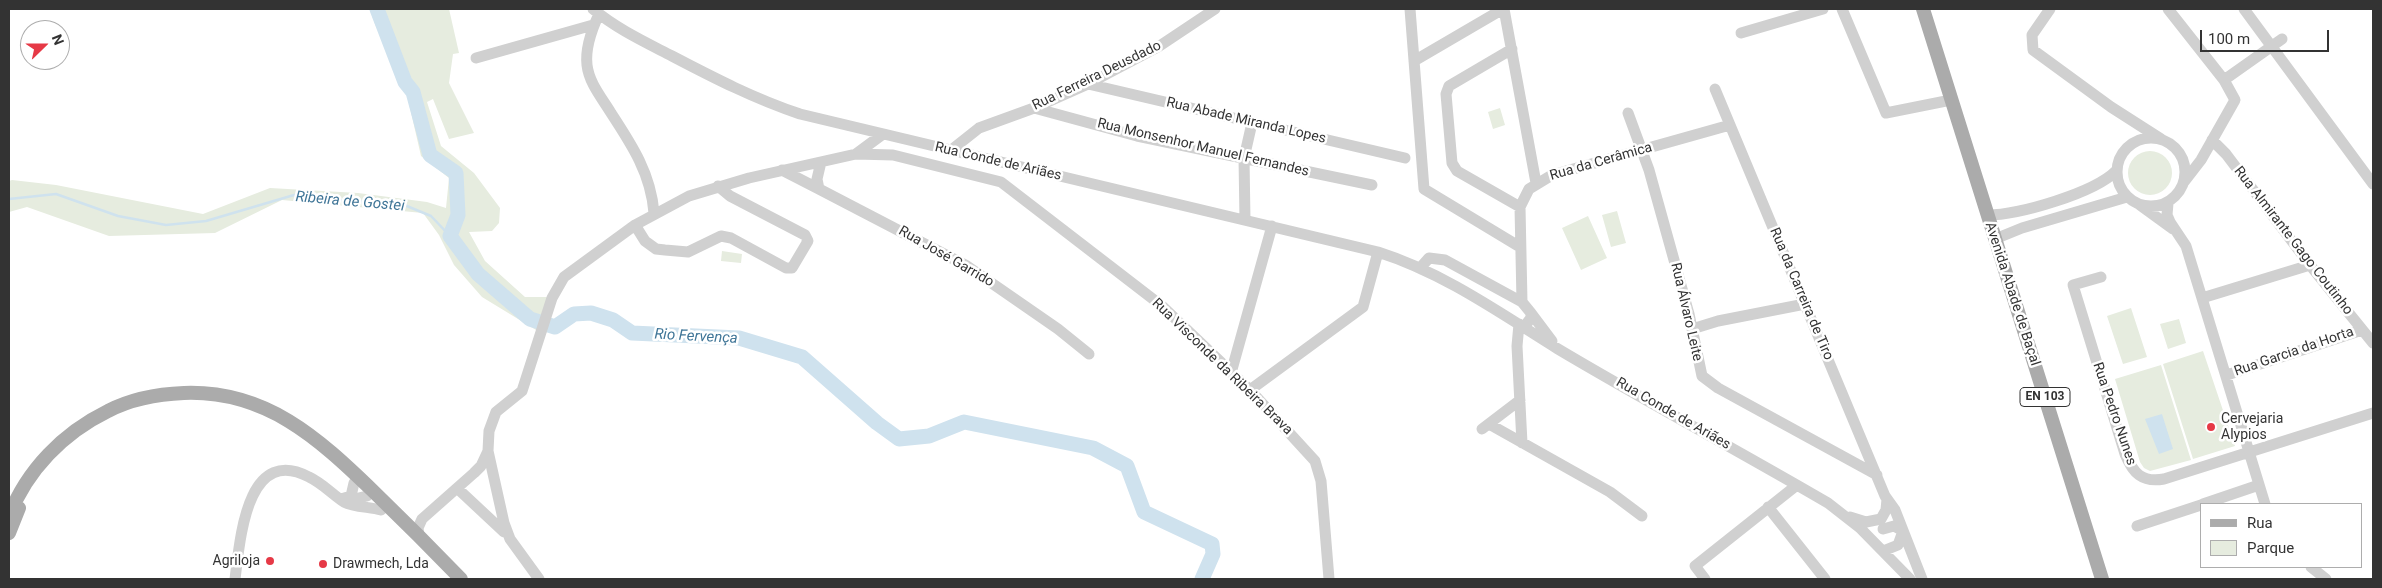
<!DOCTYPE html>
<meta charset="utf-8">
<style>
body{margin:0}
#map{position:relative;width:2382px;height:588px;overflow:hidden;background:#fff;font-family:Roboto,sans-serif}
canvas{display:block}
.frame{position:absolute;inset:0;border:10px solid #333;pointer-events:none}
.legend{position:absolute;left:2200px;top:503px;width:162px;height:65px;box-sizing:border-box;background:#fff;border:1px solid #adadad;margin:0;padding:6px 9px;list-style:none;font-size:15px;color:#333}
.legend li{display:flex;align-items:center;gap:10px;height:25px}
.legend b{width:25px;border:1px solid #adadad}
.north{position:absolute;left:20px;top:20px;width:50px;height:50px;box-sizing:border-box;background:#fff;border:1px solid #adadad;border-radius:50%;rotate:68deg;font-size:14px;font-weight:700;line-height:20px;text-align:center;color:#333}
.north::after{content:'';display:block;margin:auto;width:18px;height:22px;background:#e63946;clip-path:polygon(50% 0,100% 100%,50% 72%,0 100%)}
.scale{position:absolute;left:2200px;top:30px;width:129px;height:22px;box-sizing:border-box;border:2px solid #333;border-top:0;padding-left:6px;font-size:15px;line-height:18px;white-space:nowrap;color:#333;-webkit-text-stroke:4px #fff;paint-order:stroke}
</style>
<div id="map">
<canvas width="2382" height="588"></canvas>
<div class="frame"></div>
<ul class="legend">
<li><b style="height:6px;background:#ababab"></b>Rua</li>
<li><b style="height:14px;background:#e6ecdf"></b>Parque</li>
</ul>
<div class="north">N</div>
<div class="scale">100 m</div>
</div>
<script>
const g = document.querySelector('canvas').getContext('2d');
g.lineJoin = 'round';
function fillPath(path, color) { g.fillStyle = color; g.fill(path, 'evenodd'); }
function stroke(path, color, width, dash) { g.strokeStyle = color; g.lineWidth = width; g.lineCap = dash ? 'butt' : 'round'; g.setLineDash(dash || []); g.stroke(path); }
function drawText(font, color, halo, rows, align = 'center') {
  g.font = font + ' Roboto,sans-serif'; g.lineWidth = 5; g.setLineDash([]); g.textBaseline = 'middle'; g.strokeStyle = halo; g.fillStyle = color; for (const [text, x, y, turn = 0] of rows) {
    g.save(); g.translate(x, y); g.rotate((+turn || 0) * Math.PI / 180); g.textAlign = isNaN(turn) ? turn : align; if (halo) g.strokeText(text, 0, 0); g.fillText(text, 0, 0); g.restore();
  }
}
const green = new Path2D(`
 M370 9H449L459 53 453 54 449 83 474 133 449 139 433 99 427 102 441 146 474 173 500 208 499 223 492 231 469 232 485 261 525 297H547L541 333 482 297 454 265 439 235 423 213 282 200 215 233 109 236 27 207 9 212V181L12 180 56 185 203 214 270 188 358 193 427 202 446 208 449 178 421 156 407 95 375 24Z
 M1500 108 1505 125 1493 129 1488 112Z
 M2128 173a22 22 0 1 1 44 0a22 22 0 1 1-44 0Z
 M1617 211 1626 243 1611 247 1602 215Z
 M1588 216 1607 258 1581 270 1562 228Z
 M722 251 742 254 741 263 721 261Z
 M2131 308 2147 357 2123 364 2107 316Z
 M2179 319 2186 343 2168 349 2160 324Z
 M2203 351 2235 446 2193 459 2163 364Z
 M2161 365 2191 460 2150 471 2144 468 2140 462 2115 379Z`);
const water = new Path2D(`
 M2162 414 2173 449 2159 454 2145 419Z`);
const stream = new Path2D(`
 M9 199 56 194 118 216 166 225 206 221 294 195 320 199 402 204 431 216 450 236`);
const river = new Path2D(`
 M377 9 405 82 413 92 430 155 456 173 458 215 450 236 478 274 530 319 555 327 574 314 591 313 613 320 632 333 739 338 802 357 877 423 899 439 929 436 964 422 1093 448 1127 466 1144 512 1212 544 1213 554 1202 579`);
const minor = new Path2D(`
 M593 9C617 29 645 42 672 56 714 78 755 99 800 114L1378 252C1444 273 1500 313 1558 349 1647 402 1739 451 1828 503L1860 528 1910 579
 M1410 9 1424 189 1520 247
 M1504 9 1536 183
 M1842 9 1886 113 1951 100
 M2050 9 2032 35 2033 50 2111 107 2161 139
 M2168 9 2224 80 2235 100 2201 160 2184 182
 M2244 9 2373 184
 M599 14C592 29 585 48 587 65 589 83 602 98 611 113 632 145 651 174 654 213
 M1741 33 1823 9
 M1512 49 1449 86 1446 94 1452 163 1457 171 1520 207
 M476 58 593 25
 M1414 61 1503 9
 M2224 80 2282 39
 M1088 84 1405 158
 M1715 89 1885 496 1895 510 1922 579
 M1034 108 1137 136 1372 185
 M1628 113 1649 170 1689 314 1702 376 1718 388 1877 475
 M2117 172a34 34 0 1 1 68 0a34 34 0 1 1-68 0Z
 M2212 140 2226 154 2310 265 2373 343
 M950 151 979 128 1034 108 1088 84 1158 47 1215 9
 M856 154 883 134
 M821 162 817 179 819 189 967 266 1058 329 1089 354
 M782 170 819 189
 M2168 203 2167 215 2170 222 2186 246 2265 504
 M2140 205 2173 229
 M1987 215C2019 215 2094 193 2116 171
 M1245 220 1244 158 1252 123
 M635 225 645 241 656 249 665 250 688 252 721 236 731 238 786 268H792L808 241 805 235 730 196 718 186
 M1995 239 2022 228 2127 197
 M1421 267 1429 258 1445 260 1522 302 1531 313V318L1524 327
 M2101 277 2073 285 2125 454C2133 473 2142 483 2164 479L2373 413
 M2202 298 2310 265
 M1522 302 1520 207 1529 189 1552 175 1730 125
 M1531 313 1552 341
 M1519 324 1517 346 1522 443
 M1692 329 1718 321 1805 304
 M1231 373 1272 226
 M2227 375 2362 330
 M1250 390 1363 307 1378 252
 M1489 424 1610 492 1642 516
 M1482 429 1520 400
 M458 489 504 532
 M341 499 351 496 354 483
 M346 501 367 496
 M2203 504 2259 485
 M1768 507 1825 579
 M1850 517 1866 522 1881 519 1886 510 1887 499
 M2137 526 2201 505
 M419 536 418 528 422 519 474 473 481 466 488 451
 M1883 551 1898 545 1903 531 1894 526 1883 529
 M2311 567 2326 579
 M235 579C240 541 246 444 309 477 322 483 332 494 344 502 354 507 370 507 381 510
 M539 579 510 539 504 523 488 451 489 431 496 412 522 391 552 298 564 277 635 225 689 196 749 178 856 154 893 155 1001 182 1162 306 1250 390 1315 461 1321 481 1329 579
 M1705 579 1695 566 1797 485`);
const major = new Path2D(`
 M1923 9 2102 579
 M9 516C27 470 63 433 108 411 131 399 158 394 184 393 266 390 318 438 373 491 403 520 432 549 461 579
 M9 533 19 508`);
const markers = [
 [2211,427,5,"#e63946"],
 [270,561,5,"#e63946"],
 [323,564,5,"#e63946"]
];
const shields = [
 [2045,397,50]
];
const shieldNames = [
 ["EN 103",2045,397]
];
const streetNames = [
 ["Rua Ferreira Deusdado",1097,76,-26],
 ["Rua Abade Miranda Lopes",1246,121,13],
 ["Rua Monsenhor Manuel Fernandes",1203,148,13],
 ["Rua Conde de Ariães",998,162,13],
 ["Rua da Cerâmica",1601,162,-16],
 ["Rua Almirante Gago Coutinho",2293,241,52],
 ["Rua José Garrido",946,257,30],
 ["Rua da Carreira de Tiro",1801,294,67],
 ["Avenida Abade de Baçal",2012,294,72],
 ["Rua Álvaro Leite",1686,312,77],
 ["Rua Garcia da Horta",2294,352,-19],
 ["Rua Visconde da Ribeira Brava",1222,367,44],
 ["Rua Conde de Ariães",1673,414,30],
 ["Rua Pedro Nunes",2114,414,71]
];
const poiNames = [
 ["Cervejaria",2221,419],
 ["Alypios",2221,435],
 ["Agriloja",260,561,"right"],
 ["Drawmech, Lda",333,564]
];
const waterNames = [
 ["Ribeira de Gostei",350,202,5],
 ["Rio Fervença",696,337,3]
];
fillPath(green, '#e6ecdf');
fillPath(water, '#cfe2ee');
stroke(stream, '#cfe2ee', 2.5);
stroke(river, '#cfe2ee', 15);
stroke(minor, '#d0d0d0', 11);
stroke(major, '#ababab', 14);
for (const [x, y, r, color] of markers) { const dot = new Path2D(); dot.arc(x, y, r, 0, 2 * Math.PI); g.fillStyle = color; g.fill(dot); stroke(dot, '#fff', 2); }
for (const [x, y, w] of shields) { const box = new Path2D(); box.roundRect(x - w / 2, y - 9.5, w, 19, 4); g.fillStyle = '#fff'; g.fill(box); stroke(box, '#333', 1); }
drawText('bold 12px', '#333', null, shieldNames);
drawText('14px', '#333', '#fff', streetNames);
drawText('14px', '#333', '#fff', poiNames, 'left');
drawText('italic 15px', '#3f7597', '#fff', waterNames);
</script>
